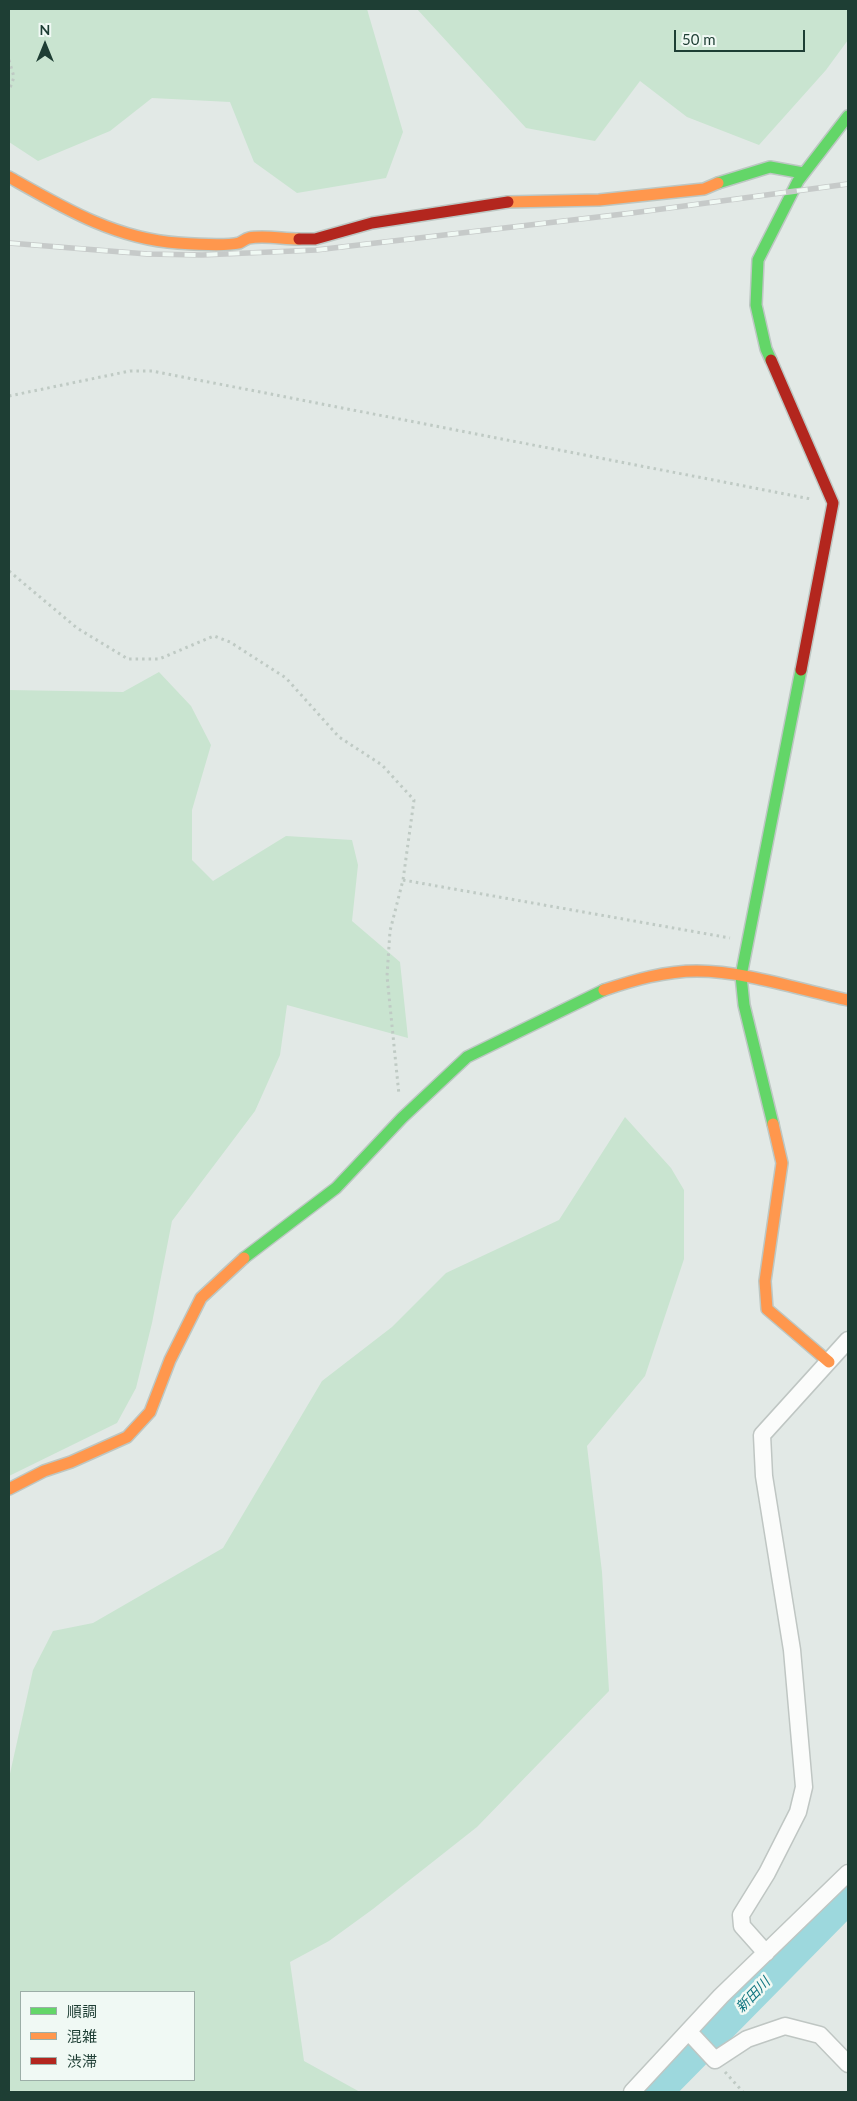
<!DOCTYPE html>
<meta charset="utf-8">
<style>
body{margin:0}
#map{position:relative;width:857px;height:2101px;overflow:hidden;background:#e2e9e6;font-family:Lato,"Noto Sans JP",sans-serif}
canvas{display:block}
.frame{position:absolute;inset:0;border:10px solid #1e3e34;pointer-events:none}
.legend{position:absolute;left:20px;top:1991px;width:175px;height:90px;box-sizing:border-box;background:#f0f9f4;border:1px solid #9caea7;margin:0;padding:6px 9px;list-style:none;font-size:15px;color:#1e3e34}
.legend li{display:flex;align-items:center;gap:10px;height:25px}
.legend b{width:25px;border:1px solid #9caea7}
.north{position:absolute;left:20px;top:20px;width:50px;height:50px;-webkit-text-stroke:4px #f0f9f4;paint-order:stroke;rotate:0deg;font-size:14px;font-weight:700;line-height:20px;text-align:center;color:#1e3e34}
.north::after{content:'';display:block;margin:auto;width:18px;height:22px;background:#1e3e34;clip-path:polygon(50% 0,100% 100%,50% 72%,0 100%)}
.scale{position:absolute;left:674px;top:30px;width:131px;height:22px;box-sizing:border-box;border:2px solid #1e3e34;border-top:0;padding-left:6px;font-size:15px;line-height:18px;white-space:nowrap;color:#1e3e34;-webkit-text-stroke:4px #f0f9f4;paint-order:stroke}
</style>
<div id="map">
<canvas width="857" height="2101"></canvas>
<div class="frame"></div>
<ul class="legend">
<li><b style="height:6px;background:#63d668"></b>順調</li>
<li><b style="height:6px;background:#ff974d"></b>混雑</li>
<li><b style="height:6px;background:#b3261e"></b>渋滞</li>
</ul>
<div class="north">N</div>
<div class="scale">50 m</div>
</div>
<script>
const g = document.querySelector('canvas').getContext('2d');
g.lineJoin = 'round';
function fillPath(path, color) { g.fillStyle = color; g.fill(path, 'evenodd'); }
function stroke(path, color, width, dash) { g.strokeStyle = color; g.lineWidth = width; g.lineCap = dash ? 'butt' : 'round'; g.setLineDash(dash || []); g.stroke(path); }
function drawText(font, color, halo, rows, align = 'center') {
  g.font = font + ' Lato,"Noto Sans JP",sans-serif'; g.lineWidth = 5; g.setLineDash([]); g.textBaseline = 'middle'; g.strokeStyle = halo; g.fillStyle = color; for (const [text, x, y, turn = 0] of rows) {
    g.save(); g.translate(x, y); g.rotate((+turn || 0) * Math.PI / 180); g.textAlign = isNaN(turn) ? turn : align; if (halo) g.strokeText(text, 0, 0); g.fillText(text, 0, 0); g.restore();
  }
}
const green = new Path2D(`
 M9 9H367L403 132 386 178 297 193 254 162 230 102 152 98 110 131 38 161 9 142Z
 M417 9H848V40L826 70 759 145 687 117 640 81 595 141 526 128Z
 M159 672 191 706 211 745 192 810V860L213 881 286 836 352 840 358 865 352 921 400 962 408 1038 287 1005 280 1055 255 1111 172 1221 152 1323 136 1388 117 1423 9 1476V690L123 692Z
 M625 1117 671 1168 684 1190V1259L645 1376 587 1446 602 1572 609 1691 477 1827 373 1909 329 1941 290 1962 304 2061 360 2092H9V1778L33 1670 53 1631 93 1623 223 1548 322 1381 392 1327 446 1273 559 1220ZM21 1992H194V2080H21Z`);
const river = new Path2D(`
 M657 2092 848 1898`);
const path = new Path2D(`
 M9 60 14 77 9 91
 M9 396 130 371H152L811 499
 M9 571 77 628 128 659H159L214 636 230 642 286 678 339 737 382 765 414 800 403 880 390 931 387 976 399 1095
 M403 880 730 938
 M725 2072 743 2092`);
const street = new Path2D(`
 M766 1953 742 1926 741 1915 767 1873 798 1812 804 1787 792 1650 764 1476 762 1435 848 1340
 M689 2032 715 2060 747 2039 785 2026 820 2035 848 2064
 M632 2092 721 1996 848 1873`);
const fast = new Path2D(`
 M718 183 770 167 803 173
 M771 360 766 349 756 305 758 260 798 181 848 116
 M773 1124 744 1005 741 976 801 670
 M244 1258 336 1188 402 1118 467 1057 604 990`);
const slow = new Path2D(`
 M9 177C62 207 115 239 178 243 192 244 226 246 239 243 242 242 245 239 249 238 264 235 283 239 299 239
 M508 202 599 200 704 189 718 183
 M604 990C634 980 665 971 697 971 745 971 801 990 848 1000
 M773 1124 782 1163 765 1281 767 1309 829 1362
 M9 1489 44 1471 71 1462 127 1437 150 1412 170 1360 201 1298 244 1258`);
const jam = new Path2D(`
 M299 239H315L372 223 508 202
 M771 360 833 503 801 670`);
const rail = new Path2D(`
 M9 243 147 254 202 255 316 250 632 213 848 184`);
const waterNames = [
 ["新田川",753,1995,-46]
];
fillPath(green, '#c9e4d0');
stroke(river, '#9dd8dd', 31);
stroke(street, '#bfc6c3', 19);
stroke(fast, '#bdc7c3', 14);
stroke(slow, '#bdc7c3', 14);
stroke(jam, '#bdc7c3', 14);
stroke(path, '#bfcac4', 3, [2.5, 4]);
stroke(street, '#fbfcfb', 16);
stroke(fast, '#63d668', 11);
stroke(slow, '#ff974d', 11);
stroke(jam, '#b3261e', 11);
stroke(rail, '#c6cac9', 5.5);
stroke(rail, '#f0f9f4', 4, [11]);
drawText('italic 14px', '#117681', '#f0f9f4', waterNames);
</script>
